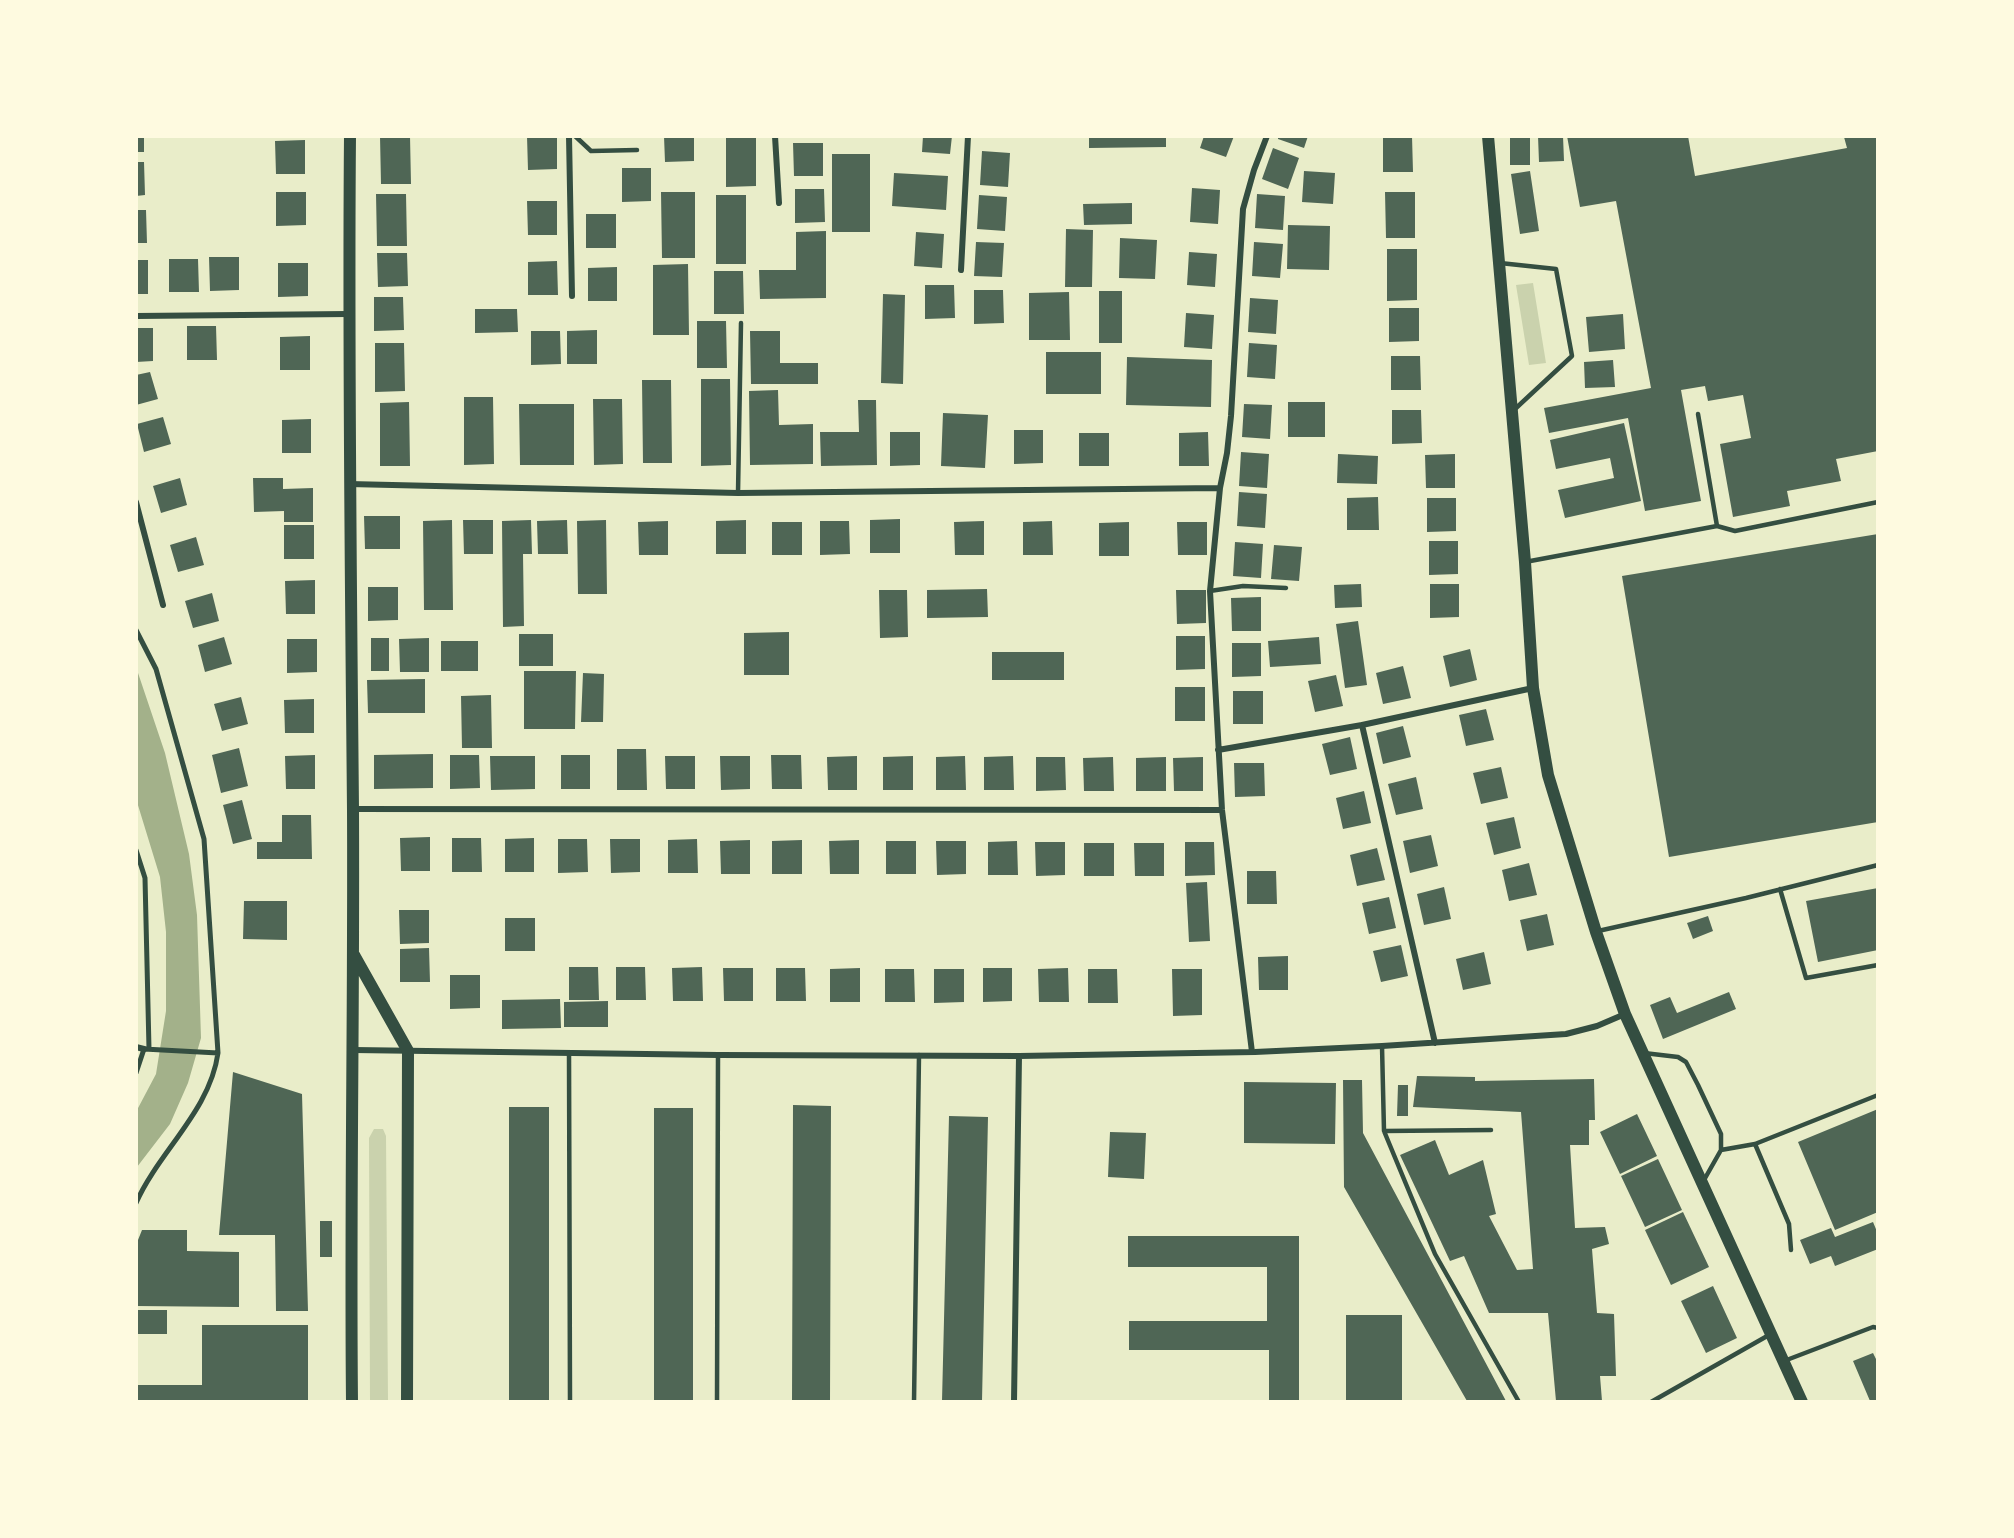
<!DOCTYPE html>
<style>
body{margin:0}
#map{position:relative;width:2014px;height:1538px;overflow:hidden;background:#e9edc9;font-family:"PT Sans Narrow",sans-serif}
canvas{display:block}
.frame{position:absolute;inset:0;border:138px solid #fefae0;pointer-events:none}
</style>
<div id="map">
<canvas width="2014" height="1538"></canvas>
<div class="frame"></div>
</div>
<script>
const g = document.querySelector('canvas').getContext('2d');
g.lineJoin = 'round';
function fillPath(path, color) { g.fillStyle = color; g.fill(path, 'evenodd'); }
function stroke(path, color, width, dash) { g.strokeStyle = color; g.lineWidth = width; g.lineCap = dash ? 'butt' : 'round'; g.setLineDash(dash || []); g.stroke(path); }
const green = new Path2D(`
 M1533 283 1546 363 1529 365 1516 285Z
 M374 1129H383L386 1136 388 1401H370L369 1138Z`);
const water = new Path2D(`
 M136 667 165 753 189 854 197 915 201 1038 188 1083 170 1124 137 1167V1110L156 1074 166 1011V932L160 877 137 802Z`);
const building = new Path2D(`
 M136 136H144V152H136Z
 M380 136H410L411 184H381Z
 M527 136H557V169L528 170Z
 M664 136H694V161L665 162Z
 M726 136H756V186L726 187Z
 M923 136H952L950 154 922 152Z
 M1089 136H1166V147L1089 148Z
 M1204 136H1234L1226 157 1200 148Z
 M1278 136H1308L1304 148 1278 139Z
 M1383 136H1412L1413 172H1383Z
 M1510 136H1530V165H1510Z
 M1538 136H1563L1564 161 1539 162Z
 M1567 136H1688L1695 176 1847 148 1844 137 1878 136V451L1836 459 1841 481 1787 491 1790 506 1733 517 1720 444 1751 438 1743 395 1708 401 1705 386 1681 390 1701 501 1645 511 1628 418 1549 433 1544 408 1651 388 1616 201 1580 207Z
 M305 140V174H276L275 141Z
 M793 143H823V176H794Z
 M1273 148 1299 158 1288 189 1262 179Z
 M982 151 1010 153 1008 187 980 185Z
 M832 154H870V232H832Z
 M136 162H144L145 195 136 196Z
 M622 168H651V201L622 202Z
 M1304 171 1335 173 1333 204 1302 202Z
 M1530 171 1539 231 1520 234 1511 174Z
 M894 173 948 176 946 210 892 206Z
 M1192 188 1220 190 1218 224 1190 222Z
 M795 189H824L825 222 795 223Z
 M276 192H306V225L276 226Z
 M661 192H695V258H662Z
 M1385 192H1415V238H1386Z
 M376 194H406L407 246H377Z
 M1257 194 1285 196 1283 230 1255 228Z
 M716 195H746V264H716Z
 M979 195 1007 197 1005 231 977 229Z
 M527 201H557V235H528Z
 M1132 203V224L1084 225 1083 204Z
 M136 210H146L147 243H136Z
 M586 214H616V248H586Z
 M1288 225 1330 226 1329 270 1287 269Z
 M1066 229 1093 230 1092 287H1065Z
 M826 231V298L760 299 759 270H796V232Z
 M916 232 944 234 942 268 914 266Z
 M1120 238 1157 240 1155 279 1119 278Z
 M976 242 1004 243 1002 277 974 276Z
 M1254 242 1283 244 1280 278 1252 276Z
 M1387 249H1417V300L1387 301Z
 M1189 252 1217 254 1215 287 1187 285Z
 M377 253H407L408 286 378 287Z
 M209 257H239V290L210 291Z
 M169 259H198L199 292H169Z
 M136 260H148V294H136Z
 M557 261 558 295H528V262Z
 M278 263H308V296L278 297Z
 M688 264 689 335H653V265Z
 M617 267V301H588V268Z
 M714 271H743L744 314H714Z
 M925 285H954L955 318 925 319Z
 M974 290H1003L1004 323 974 324Z
 M1099 291H1122V343H1099Z
 M1069 292 1070 340H1029V293Z
 M883 294 905 295 903 384 881 383Z
 M374 297H403L404 330 374 331Z
 M1250 298 1278 300 1276 334 1248 332Z
 M1389 308H1419V341L1389 342Z
 M475 309H517L518 332 475 333Z
 M1186 313 1214 315 1212 349 1184 347Z
 M1623 314 1625 349 1589 352 1586 317Z
 M697 321H726L727 368H697Z
 M187 326H216L217 360H187Z
 M136 328H153V361L136 362Z
 M597 330V364H567V331Z
 M531 331H560L561 364 531 365Z
 M750 331H780V363H818V384H751Z
 M310 336V370H280V337Z
 M375 343H404L405 391 375 392Z
 M1249 343 1277 345 1275 379 1247 377Z
 M1046 352H1101V394H1046Z
 M1391 356H1420L1421 390H1391Z
 M1127 357 1212 360 1211 407 1126 405Z
 M1613 360 1615 387 1585 388 1584 362Z
 M150 372 158 399 136 405V375Z
 M701 379H730L731 465 701 466Z
 M642 380H671L672 463H643Z
 M778 390 779 425 813 424V464L750 465 749 391Z
 M464 397H493L494 464 464 465Z
 M593 399H622L623 464 594 465Z
 M858 400H876L877 465 821 466 820 432H859Z
 M409 402 410 466H380V403Z
 M1288 402H1325V437H1288Z
 M519 404H574V465H520Z
 M1244 404 1272 405 1270 439 1242 437Z
 M1392 410H1421L1422 443 1392 444Z
 M943 413 988 415 985 468 941 466Z
 M163 417 171 444 144 452 137 424Z
 M311 419V453H282V420Z
 M1624 423 1641 501 1565 518 1558 490 1614 478 1610 458 1556 469 1550 440Z
 M1014 430H1043V463L1014 464Z
 M890 432H920V465L890 466Z
 M1208 432 1209 466H1179V433Z
 M1079 433H1109V466H1079Z
 M1241 452 1269 454 1267 488 1239 486Z
 M1338 454 1378 456 1377 484 1337 483Z
 M1455 454V488H1426L1425 455Z
 M180 478 187 505 161 513 153 486Z
 M253 478H283V489L313 488V522H284V511L254 512Z
 M1239 492 1267 494 1265 528 1237 526Z
 M1378 497 1379 530H1347V498Z
 M1427 498H1456V531L1427 532Z
 M364 516H400V549H365Z
 M900 519V553H870V520Z
 M452 520 453 610H424L423 521Z
 M463 520H493V554H464Z
 M531 520 532 554H523L524 626 503 627 502 521Z
 M567 520 568 554H538L537 521Z
 M606 520 607 594H578L577 521Z
 M746 520V554H716V521Z
 M668 521V555H639L638 522Z
 M820 521H849L850 554 820 555Z
 M984 521V555H955L954 522Z
 M1052 521 1053 555H1023V522Z
 M772 522H802V555H772Z
 M1129 522V556H1099V523Z
 M1177 522H1207V555H1178Z
 M284 525H314V559H284Z
 M1878 534V822L1669 857 1622 576Z
 M196 537 204 565 178 572 170 545Z
 M1429 541H1458V574L1429 575Z
 M1235 542 1263 544 1261 578 1233 576Z
 M1274 545 1302 547 1299 581 1271 579Z
 M315 580V614H286L285 581Z
 M1361 584 1362 607 1335 608 1334 585Z
 M1430 584H1459V617L1430 618Z
 M368 587H398V620L368 621Z
 M987 589 988 617 927 618V590Z
 M879 590H907L908 637 880 638Z
 M1176 590H1206V623L1177 624Z
 M212 593 219 621 193 628 185 601Z
 M1261 597V631H1232L1231 598Z
 M1358 621 1367 685 1345 688 1336 624Z
 M789 632V675H744V633Z
 M519 634H553V666H519Z
 M1176 636H1205V669L1176 670Z
 M224 637 232 664 205 672 198 645Z
 M1319 637 1321 664 1270 667 1268 641Z
 M371 638H389V671H371Z
 M429 638V672H400L399 639Z
 M287 639H317V672L287 673Z
 M441 641H478V671H441Z
 M1232 643H1261V676L1232 677Z
 M1470 649 1477 680 1450 687 1443 656Z
 M992 652H1064V680H992Z
 M1403 666 1411 698 1383 704 1376 673Z
 M524 671H576L575 729H524Z
 M583 673 604 674 603 722H581Z
 M1336 675 1343 706 1315 712 1308 681Z
 M425 679V713H368L367 680Z
 M1175 687H1205V721H1175Z
 M1233 691H1263V724H1233Z
 M491 695 492 748H462L461 696Z
 M241 697 248 724 222 731 214 704Z
 M314 699V733H285L284 700Z
 M1486 709 1494 740 1466 746 1459 715Z
 M1403 726 1411 757 1383 764 1376 733Z
 M1350 737 1357 769 1330 775 1322 744Z
 M239 748 248 786 221 793 212 755Z
 M617 749H646L647 790H617Z
 M433 754V788L374 789V755Z
 M315 755V789H286L285 756Z
 M450 755H479L480 788 450 789Z
 M561 755H590V789H561Z
 M771 755H801L802 789H772Z
 M490 756H535V789L491 790Z
 M665 756H695V789H666Z
 M720 756H750V789L721 790Z
 M857 756V790H828L827 757Z
 M913 756V790H883V757Z
 M965 756 966 790H936V757Z
 M1013 756 1014 790H984V757Z
 M1036 757H1065L1066 790 1036 791Z
 M1113 757 1114 791H1084L1083 758Z
 M1166 757V791H1136V758Z
 M1203 757V791H1174L1173 758Z
 M1234 763H1264L1265 796 1235 797Z
 M1501 767 1508 798 1481 804 1473 773Z
 M1416 777 1423 809 1396 815 1388 784Z
 M1364 791 1371 823 1343 829 1336 798Z
 M242 800 252 839 233 844 223 805Z
 M282 815H311L312 859H257V842H282Z
 M1514 817 1521 848 1494 855 1486 823Z
 M1431 835 1438 866 1410 873 1403 841Z
 M430 837V871H401L400 838Z
 M452 838H481L482 872H452Z
 M534 838V872H505V839Z
 M558 839H587L588 872 558 873Z
 M610 839H640V872L611 873Z
 M697 839 698 873H668V840Z
 M750 840V874H721L720 841Z
 M802 840V874H772V841Z
 M859 840V874H830L829 841Z
 M886 841H916V874H886Z
 M936 841H966V874L937 875Z
 M1017 841 1018 875H988V842Z
 M1035 842H1065V875L1036 876Z
 M1185 842H1214L1215 875 1185 876Z
 M1084 843H1114V876H1084Z
 M1134 843H1164V876H1135Z
 M1377 848 1385 880 1357 886 1350 855Z
 M1529 863 1537 895 1509 901 1502 870Z
 M1247 871H1276L1277 904H1247Z
 M1207 882 1210 941 1189 942 1186 883Z
 M1444 887 1451 919 1424 925 1417 894Z
 M1878 888V950L1818 962 1806 901Z
 M1389 897 1396 928 1369 934 1362 903Z
 M244 901H287V940L243 939Z
 M399 910H429V943L400 944Z
 M1547 914 1554 945 1527 951 1520 920Z
 M1708 916 1713 931 1693 939 1687 923Z
 M505 918H535V951H505Z
 M1401 945 1408 976 1381 982 1373 951Z
 M429 948 430 982H400V949Z
 M1484 952 1491 984 1463 990 1456 959Z
 M1288 956V990H1259L1258 957Z
 M569 967H598L599 1000H569Z
 M616 967H645L646 1000H616Z
 M702 967 703 1001H673L672 968Z
 M723 968H753V1001H724Z
 M776 968H805L806 1001H776Z
 M860 968V1002H830V969Z
 M983 968H1012V1001L983 1002Z
 M1068 968 1069 1002H1039L1038 969Z
 M885 969H914L915 1002H885Z
 M934 969H964V1002L934 1003Z
 M1088 969H1117L1118 1003H1088Z
 M1172 969H1202V1015L1173 1016Z
 M450 975H480V1008L450 1009Z
 M1729 992 1736 1009 1663 1039 1650 1005 1670 997 1677 1013Z
 M560 999 561 1028 502 1029V1000Z
 M608 1001V1027H564V1002Z
 M233 1072 302 1094 308 1311H276L275 1235H219Z
 M1417 1076 1475 1077V1081L1594 1079 1595 1120H1589V1145H1570L1575 1228 1605 1227 1609 1244 1592 1249 1597 1313 1614 1314 1616 1376H1600L1602 1401H1556L1548 1313H1489L1464 1256 1450 1261 1400 1155 1435 1140 1449 1175 1483 1160 1496 1214 1489 1216 1517 1270 1533 1269 1521 1112 1413 1107Z
 M1343 1080H1362L1363 1133 1506 1401H1467L1344 1187Z
 M1244 1082 1336 1083 1335 1144 1244 1143Z
 M1398 1085H1408V1116H1397Z
 M793 1105 831 1106 830 1401H792Z
 M509 1107H549V1401H509Z
 M654 1108H693V1401H654Z
 M1878 1109V1212L1835 1230 1798 1142Z
 M1637 1114 1657 1156 1620 1174 1600 1132Z
 M949 1116 988 1117 982 1401H942Z
 M1110 1132 1146 1133 1144 1179 1108 1177Z
 M1658 1159 1682 1210 1645 1227 1621 1176Z
 M1683 1212 1709 1267 1671 1285 1645 1230Z
 M320 1221H332V1257H320Z
 M1873 1222 1878 1234V1249L1835 1266 1831 1256 1810 1264 1800 1240 1831 1228 1835 1237Z
 M142 1230H187V1251L239 1252V1307L136 1306V1245Z
 M1128 1236H1299V1401H1269V1350H1129V1321H1267V1267H1128Z
 M1713 1286 1737 1338 1706 1353 1681 1301Z
 M136 1310H167V1334H136Z
 M1346 1315H1402V1401H1346Z
 M202 1325H308V1401H136V1385H202Z
 M1873 1353 1878 1363V1401H1870L1853 1361Z`);
const service = new Path2D(`
 M575 136 591 151 637 150
 M1500 263 1556 269 1572 356 1515 409
 M738 493 741 323
 M1717 526 1735 531 1878 502
 M1525 562 1717 526 1698 414
 M1210 591 1243 586 1286 588
 M1780 889 1806 978 1878 965
 M1598 931 1746 898 1878 865
 M1382 1046 1384 1131 1491 1130
 M569 1053 570 1402
 M1644 1053 1678 1057 1686 1062 1698 1085 1721 1134V1150L1704 1180
 M1384 1131 1435 1254 1519 1402
 M1755 1144 1789 1224 1791 1250
 M1721 1150 1755 1144 1878 1095
 M1784 1361 1873 1327 1878 1328
 M717 1402 718 1055
 M914 1402 919 1055
 M1651 1402 1769 1335`);
const pedestrian = new Path2D(`
 M136 630 156 669 204 839 218 1053C210 1111 159 1151 136 1203
 M136 850 145 878 149 1049
 M136 1073 144 1049 218 1053`);
const minor = new Path2D(`
 M569 136 572 296
 M775 136 779 203
 M961 270 968 136
 M136 316 348 314
 M349 484 738 493 1220 488
 M136 502 163 605
 M1362 725 1435 1043
 M1218 750 1362 725 1533 688
 M353 809 1222 810
 M136 1047 144 1049
 M354 1050 718 1055 1019 1056 1255 1052 1382 1046 1566 1034 1597 1026 1625 1014
 M1252 1052 1222 810 1210 591 1220 488 1227 453 1231 416 1243 209 1254 170 1267 136
 M1014 1402 1019 1056`);
const secondary = new Path2D(`
 M350 136C348 361 351 586 353 810 354 1007 350 1204 352 1402
 M1488 136 1525 562 1533 688 1548 775 1596 932 1625 1014 1802 1402
 M354 955 408 1051 407 1402`);
fillPath(green, '#cad2ad');
fillPath(water, '#a3b18a');
fillPath(building, '#4f6655');
stroke(service, '#344e41', 4.5);
stroke(pedestrian, '#344e41', 5);
stroke(minor, '#344e41', 6);
stroke(secondary, '#344e41', 12);
</script>
